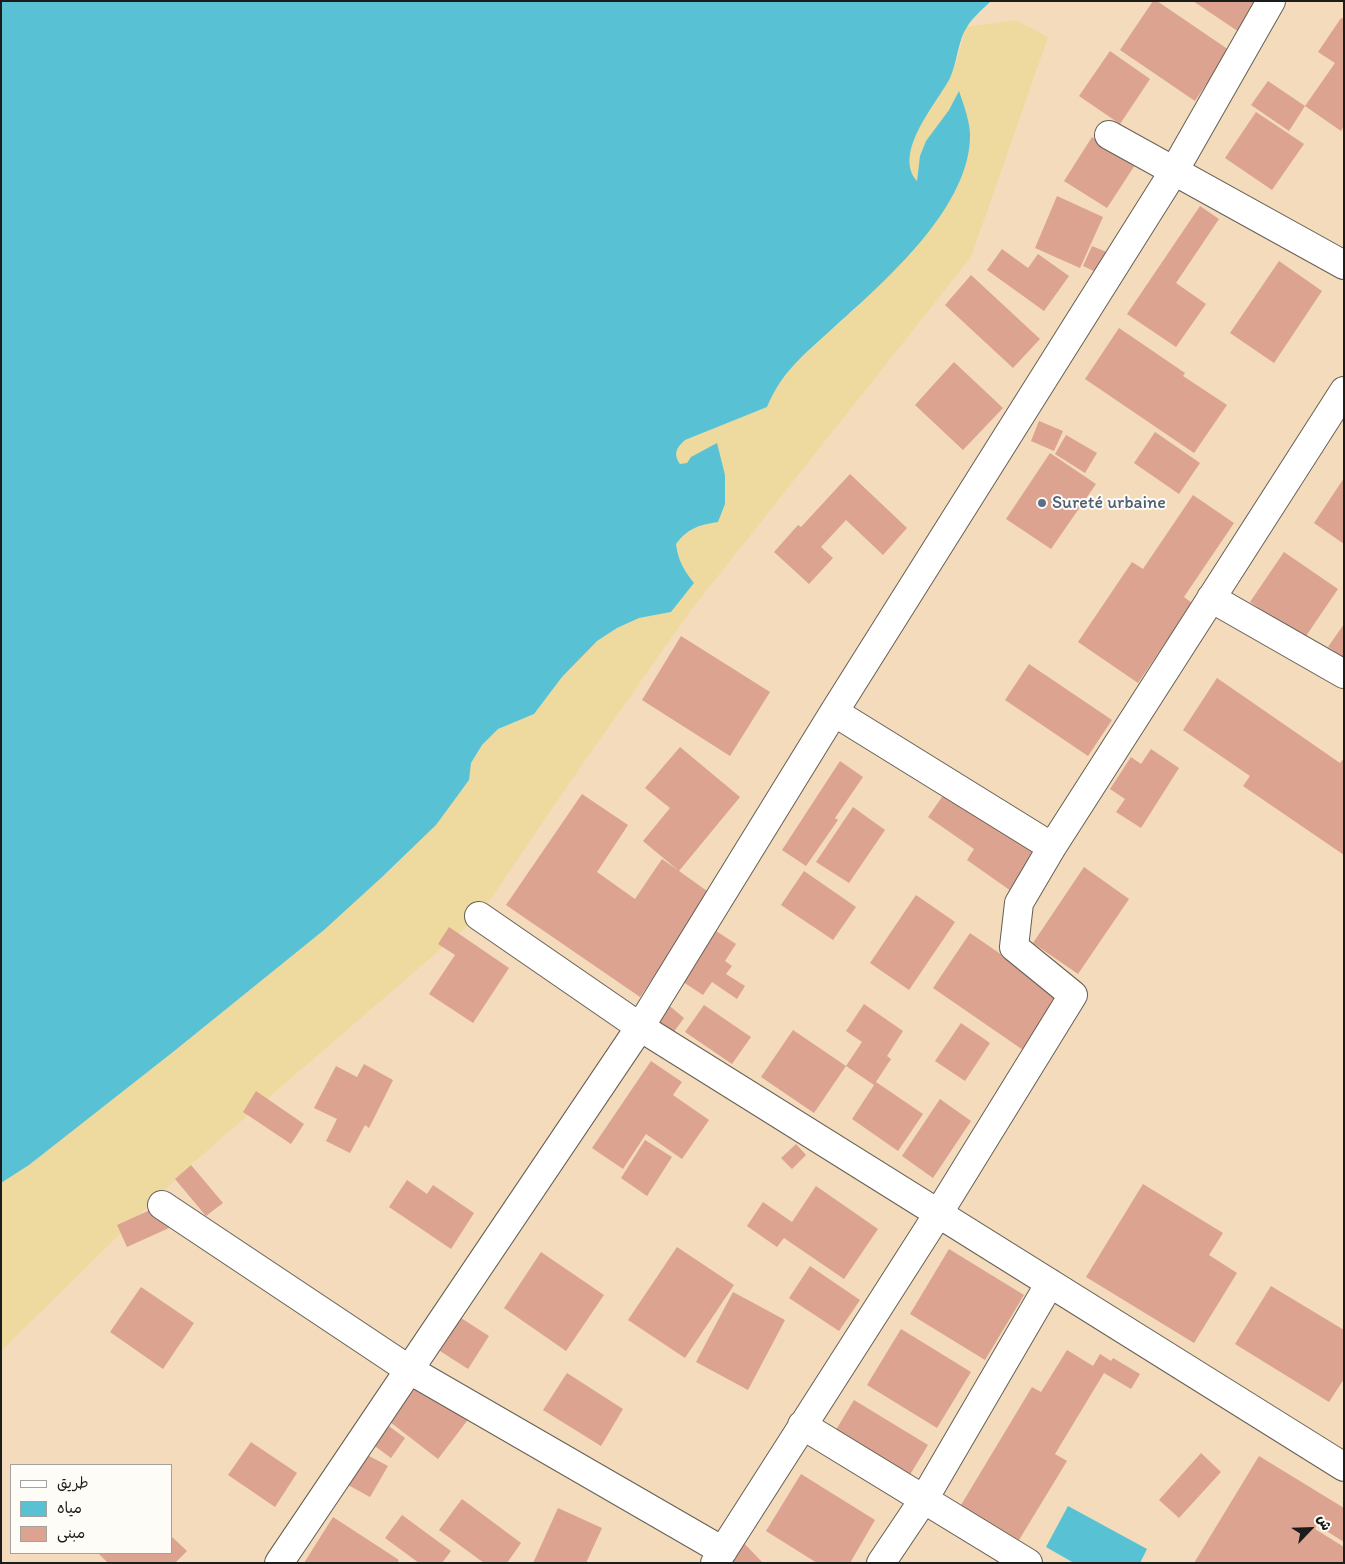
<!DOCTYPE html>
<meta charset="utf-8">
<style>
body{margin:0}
#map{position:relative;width:1345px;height:1564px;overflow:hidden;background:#f3dbbc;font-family:Itim,"Playpen Sans Arabic",sans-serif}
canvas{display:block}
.frame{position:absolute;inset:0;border:2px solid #1c1c1c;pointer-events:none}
.legend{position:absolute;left:10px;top:1464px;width:162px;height:90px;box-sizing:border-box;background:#fdfcf7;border:1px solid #a3a29f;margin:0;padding:6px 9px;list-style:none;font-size:15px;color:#1c1c1c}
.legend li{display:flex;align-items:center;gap:10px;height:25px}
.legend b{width:25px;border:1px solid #a3a29f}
.north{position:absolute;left:1285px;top:1504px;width:50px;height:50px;-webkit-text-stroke:4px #fdfcf7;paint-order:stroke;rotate:66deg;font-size:14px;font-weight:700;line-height:20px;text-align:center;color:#1c1c1c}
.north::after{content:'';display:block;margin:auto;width:18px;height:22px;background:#1c1c1c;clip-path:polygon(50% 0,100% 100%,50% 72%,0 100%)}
</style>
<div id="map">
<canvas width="1345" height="1564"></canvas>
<div class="frame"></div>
<ul class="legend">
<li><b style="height:6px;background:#fff"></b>طريق</li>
<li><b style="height:14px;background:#58c2d4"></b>مياه</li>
<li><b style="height:14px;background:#dca390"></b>مبنى</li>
</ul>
<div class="north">ش</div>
</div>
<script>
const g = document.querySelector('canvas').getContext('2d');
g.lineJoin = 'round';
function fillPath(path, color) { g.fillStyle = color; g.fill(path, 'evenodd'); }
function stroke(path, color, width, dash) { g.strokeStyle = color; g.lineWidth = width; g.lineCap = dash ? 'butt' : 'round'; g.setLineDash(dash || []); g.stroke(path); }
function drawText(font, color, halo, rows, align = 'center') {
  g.font = font + ' Itim,sans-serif'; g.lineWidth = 4; g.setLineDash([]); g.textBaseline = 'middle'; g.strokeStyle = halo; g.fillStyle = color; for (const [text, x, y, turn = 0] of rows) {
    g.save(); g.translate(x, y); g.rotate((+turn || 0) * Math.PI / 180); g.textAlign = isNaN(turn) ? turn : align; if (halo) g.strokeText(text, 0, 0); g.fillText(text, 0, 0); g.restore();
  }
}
const sand = new Path2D(`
 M1016 20 1048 37 971 257 691 610 579 769 479 916 188 1167 1 1351V1183L29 1165 173 1052 324 930 381 878 436 825 469 780 471 763 482 745 498 729 534 714 562 677 597 641 617 628 639 618 671 612 694 583C684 571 678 560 676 544 688 528 699 525 718 522L725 504V475L687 463 680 464C673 452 675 449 685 440L767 407 774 390 792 366 858 306 955 192 966 163 971 138 959 92 919 170 917 181C914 177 910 173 909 168 903 144 938 100 949 78 958 63 961 44 966 27Z`);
const water = new Path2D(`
 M1 1H991C983 9 973 17 967 27 958 40 957 63 950 78 937 103 892 153 917 181L920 156 926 141 949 110 959 91C964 106 971 124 970 139 967 211 882 284 832 329 804 355 782 371 767 407L685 440C676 448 673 454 680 464L687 463 691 457 717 443 725 475V504L718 522C699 525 688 528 676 544 678 560 684 571 694 583L671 612 639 618 617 628 597 641 562 677 534 714 498 729 482 745 471 763 469 780 436 825 381 878 324 930 173 1052 29 1165 1 1183Z
 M1068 1506 1147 1549 1140 1563H1074L1046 1547Z`);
const building = new Path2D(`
 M1153 1H1157L1229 50 1195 101 1120 50Z
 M1193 1H1260L1239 32Z
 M1341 18 1344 19V126L1341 131 1305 106 1335 63 1318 52Z
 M1110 51 1150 79 1120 124 1079 96Z
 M1268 81 1305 106 1289 131 1251 105Z
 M1256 112 1304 144 1272 190 1225 158Z
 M1092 137 1135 165 1107 208 1064 181Z
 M1057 196 1103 217 1080 268 1035 248Z
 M1200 206 1219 219 1176 283 1206 304 1176 347 1127 314Z
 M1092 246 1109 253 1100 274 1083 266Z
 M1002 249 1028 268 1038 254 1069 276 1044 311 987 270Z
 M1279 261 1322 291 1274 363 1230 333Z
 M971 275 1040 339 1013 368 945 305Z
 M1119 328 1185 373 1183 376 1227 405 1194 453 1085 379Z
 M954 362 1003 408 963 450 915 405Z
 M1039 421 1063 431 1054 451 1031 441Z
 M1155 432 1200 463 1179 494 1134 463Z
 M1066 435 1097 453 1085 473 1055 454Z
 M1050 453 1096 484 1051 549 1006 519Z
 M850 474 907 528 883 555 846 520 821 547 833 558 809 584 774 552 798 525 801 527Z
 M1344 478V544L1314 523Z
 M1193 495 1234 523 1184 597 1192 603 1138 683 1078 642 1132 562 1143 569Z
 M1284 552 1338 589 1304 639 1250 602Z
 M1344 624V657L1328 647Z
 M681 636 770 692 730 756 642 700Z
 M1029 664 1112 720 1088 756 1005 700Z
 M1217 678 1340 763 1344 758V855L1243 786 1250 776 1183 730Z
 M680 747 740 797 679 871 643 841 670 808 645 788Z
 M1151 749 1179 768 1141 828 1116 812 1125 799 1110 789 1131 757 1141 764Z
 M840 761 863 777 835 818 838 820 806 866 782 850Z
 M947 790 1038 852 1011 891 967 860 974 849 928 817Z
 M582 794 628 825 597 872 635 899 662 859 710 893 640 997 506 905Z
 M853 807 885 830 849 883 816 862Z
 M1084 867 1129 899 1078 974 1033 943Z
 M804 871 856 907 833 940 781 905Z
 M916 895 955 922 909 990 870 963Z
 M449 927 509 968 473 1023 429 994 455 955 438 944Z
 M710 927 736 944 725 961 732 966 726 974 745 986 737 999 712 982 703 995 677 978Z
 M970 933 1060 995 1023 1050 933 988Z
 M666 1003 684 1018 673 1033 654 1018Z
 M864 1004 903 1031 887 1056 891 1059 874 1085 846 1066 862 1042 846 1031Z
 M704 1005 751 1037 732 1064 685 1032Z
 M961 1023 990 1043 965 1081 935 1061Z
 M793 1030 846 1066 814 1113 761 1077Z
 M651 1061 682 1082 673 1095 709 1120 682 1159 646 1134 623 1169 592 1148Z
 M364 1064 393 1080 369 1128 365 1125 350 1153 326 1141 337 1119 314 1108 336 1066 357 1077Z
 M876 1082 923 1114 898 1151 852 1119Z
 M256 1091 304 1124 291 1144 243 1112Z
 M940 1099 971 1121 933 1178 902 1156Z
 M645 1140 672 1157 647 1196 621 1178Z
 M796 1144 806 1155 792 1169 781 1158Z
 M191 1165 223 1203 206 1216 175 1179Z
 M407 1180 427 1194 433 1185 474 1213 451 1249 389 1207Z
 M1143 1184 1223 1233 1209 1255 1237 1273 1194 1343 1086 1277Z
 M816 1186 878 1229 844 1279 784 1238 777 1247 747 1226 763 1202 792 1222Z
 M159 1206 169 1228 127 1247 117 1225Z
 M677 1247 734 1285 685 1358 628 1320Z
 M949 1249 1024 1295 985 1360 910 1314Z
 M541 1252 604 1295 566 1351 504 1308Z
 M810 1266 860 1300 839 1331 789 1298Z
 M1271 1286 1344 1330V1379L1329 1402 1235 1344Z
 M141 1287 194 1323 163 1369 110 1332Z
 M733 1292 785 1320 748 1390 696 1362Z
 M461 1318 489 1336 468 1369 440 1351Z
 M901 1329 971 1372 937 1428 867 1385Z
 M1067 1350 1093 1366 1100 1354 1111 1361 1113 1358 1140 1374 1131 1389 1104 1373 1055 1454 1067 1461 1019 1540 961 1505 1032 1387 1041 1392Z
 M567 1373 623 1409 601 1446 543 1410Z
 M424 1375 473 1413 438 1459 390 1422Z
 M854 1400 928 1445 908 1478 834 1433Z
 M386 1424 405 1438 391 1458 372 1444Z
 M251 1442 297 1473 275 1507 228 1475Z
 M356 1449 388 1466 370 1497 339 1480Z
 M1201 1453 1221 1472 1179 1518 1159 1500Z
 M1259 1456 1344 1508V1542L1317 1525 1315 1529 1344 1547V1563H1194Z
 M801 1474 875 1520 850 1563H817L766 1531Z
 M462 1499 521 1543 507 1563H484L439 1530Z
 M558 1508 602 1528 586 1563H533Z
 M402 1515 451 1551 442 1563H419L385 1538Z
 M333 1517 399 1560 397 1563H304Z
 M171 1536 187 1551 175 1563H108L98 1553H171Z
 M738 1537 763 1563H711Z`);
const minor = new Path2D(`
 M1109 135 1344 265
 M1211 598 1344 674
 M834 712 1052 847
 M479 916 640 1027 1344 1467
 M162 1205 408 1369 723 1551
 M802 1425 1028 1563
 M279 1563 640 1027 834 712 1174 171 1271 1
 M715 1563 938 1214 1073 995 1014 947 1019 903 1052 847 1344 391
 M881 1563 924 1499 1050 1283`);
const markers = [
 [1042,503,5,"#5c6f8a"]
];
const serviceNames = [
 ["Sureté urbaine",1052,503]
];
fillPath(sand, '#eeda9e');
fillPath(water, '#58c2d4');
fillPath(building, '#dca390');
stroke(minor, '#675f54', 30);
stroke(minor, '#fff', 28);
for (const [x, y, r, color] of markers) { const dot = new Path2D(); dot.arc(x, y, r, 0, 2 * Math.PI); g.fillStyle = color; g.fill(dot); stroke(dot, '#fdfcf7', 2); }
drawText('18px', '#4e5e75', '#fdfcf7', serviceNames, 'left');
</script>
